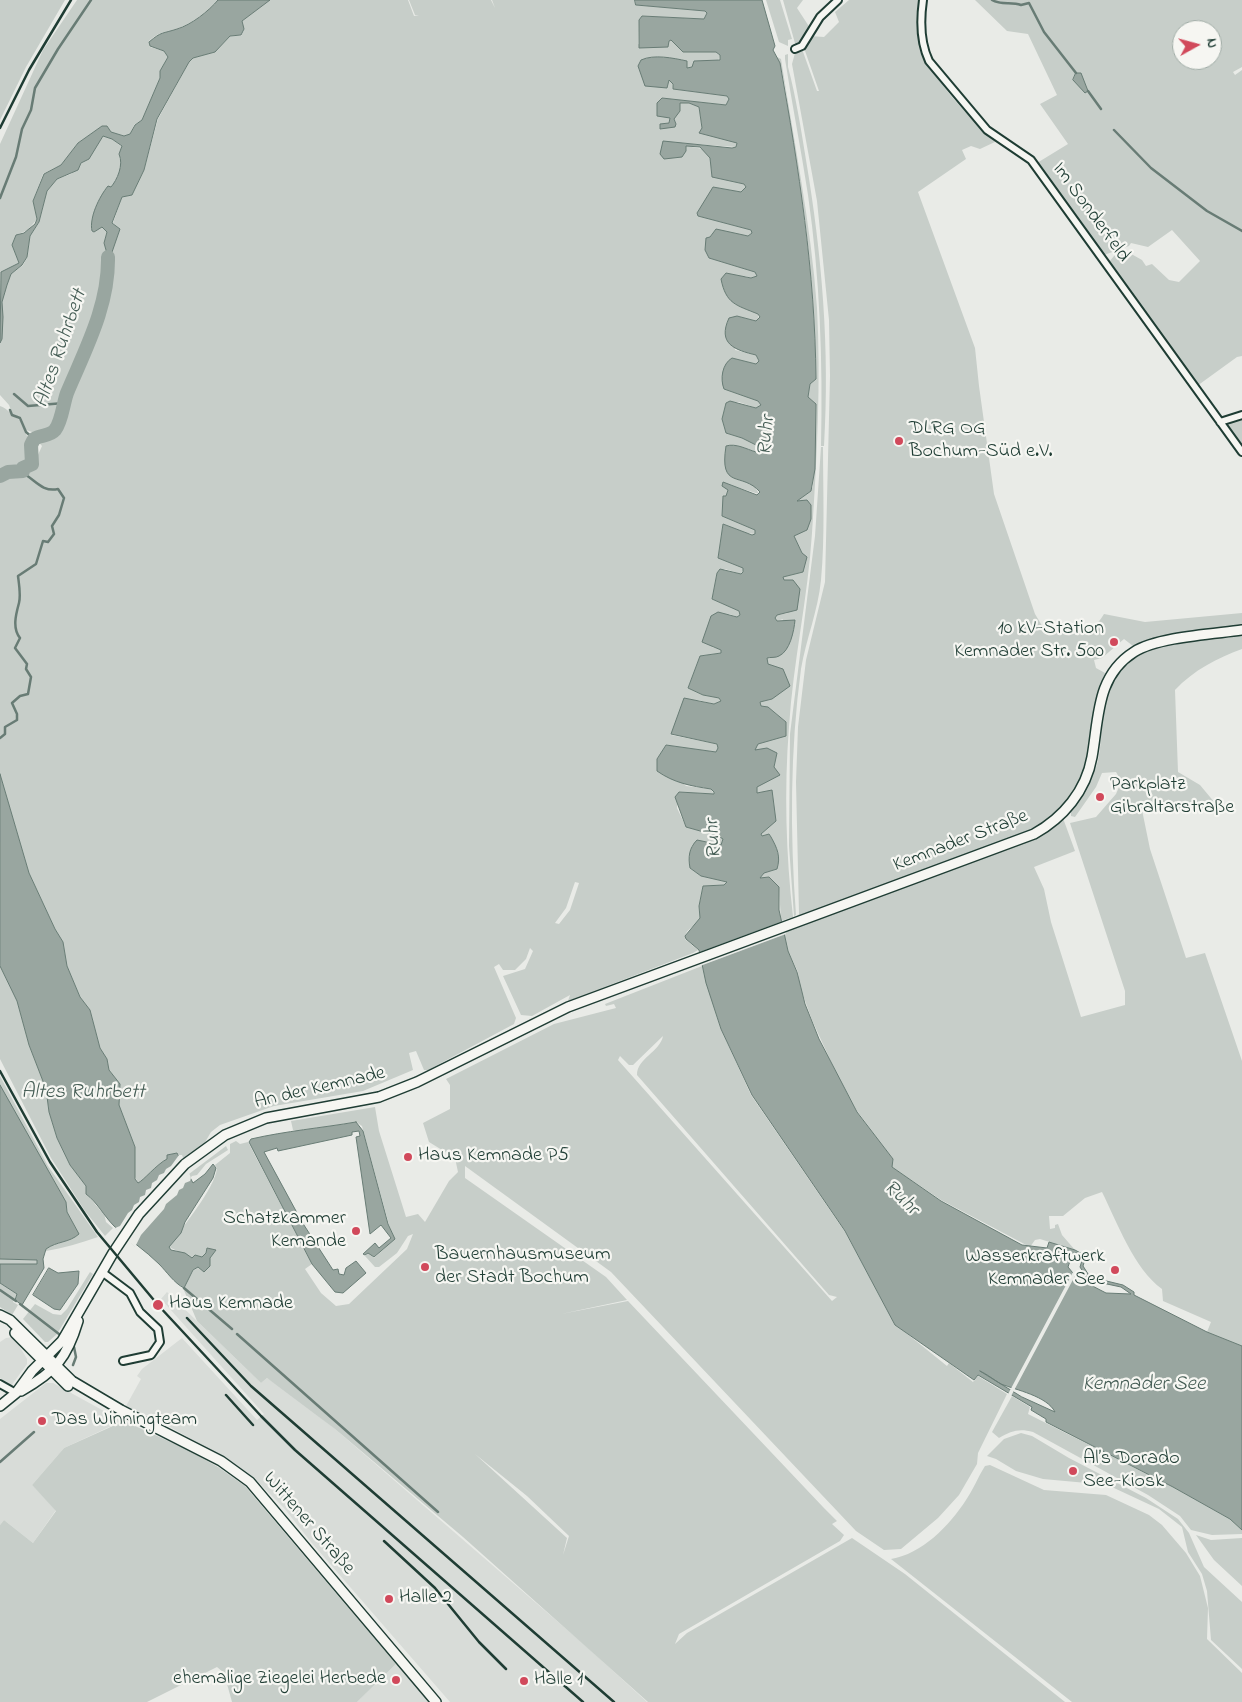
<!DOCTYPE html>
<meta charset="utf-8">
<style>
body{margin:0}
#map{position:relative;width:1242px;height:1702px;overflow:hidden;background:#e9ebe7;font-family:"Indie Flower",sans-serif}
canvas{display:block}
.north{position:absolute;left:1172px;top:20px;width:50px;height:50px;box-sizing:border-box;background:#f6f6f2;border:1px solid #a0aca6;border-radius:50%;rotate:83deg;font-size:14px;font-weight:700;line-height:20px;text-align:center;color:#1f3d34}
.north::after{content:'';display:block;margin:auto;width:18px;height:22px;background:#d1495b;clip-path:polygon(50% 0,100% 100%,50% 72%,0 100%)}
</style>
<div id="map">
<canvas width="1242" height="1702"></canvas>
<div class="north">N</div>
</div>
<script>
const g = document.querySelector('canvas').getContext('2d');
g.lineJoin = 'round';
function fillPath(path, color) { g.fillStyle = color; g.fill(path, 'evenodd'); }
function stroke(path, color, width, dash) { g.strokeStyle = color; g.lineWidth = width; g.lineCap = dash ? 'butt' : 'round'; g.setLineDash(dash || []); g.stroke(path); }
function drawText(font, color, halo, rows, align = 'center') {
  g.font = font + ' "Indie Flower",sans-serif'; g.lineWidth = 4.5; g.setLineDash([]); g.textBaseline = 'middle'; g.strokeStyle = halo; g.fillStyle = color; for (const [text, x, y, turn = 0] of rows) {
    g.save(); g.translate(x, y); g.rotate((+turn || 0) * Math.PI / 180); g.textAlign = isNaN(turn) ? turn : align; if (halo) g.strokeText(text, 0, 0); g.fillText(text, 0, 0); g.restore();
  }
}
const built = new Path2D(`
 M167 1292 261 1383 267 1378 292 1394 335 1429 587 1647 647 1702H450L311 1542 284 1508 254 1478 223 1457 163 1423 126 1406 141 1379 137 1376 142 1369 182 1338 257 1420 264 1414 161 1299Z
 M14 1337 27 1359V1364L11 1386 0 1378V1342L6 1338Z
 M46 1383H53L122 1421 64 1448 32 1485 56 1510 33 1543 4 1520 0 1525V1419Z
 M396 1664 430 1696 435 1702H357Z`);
const green = new Path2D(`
 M0 0H65L26 67 0 120Z
 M77 0H218C209 11 190 25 176 29 162 34 162 30 149 41L150 47 164 51 168 57 160 71V78L142 120 134 125 130 134 124 136 111 132 107 126H102L78 143 61 165 43 174 33 201 37 219 28 230 16 235 12 245 19 263 1 272 0 291V144L43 50Z
 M270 0H408L414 16 419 15H415L409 0H491L495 8 492 0H635L637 5 705 11 707 13 705 19 642 16 639 20 638 44 668 47 669 41 671 40 716 52 720 55 718 61H698L692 67 687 68V61L646 58 667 87 669 80 672 81 673 89 727 96 729 99 726 105 661 98 670 118 669 123H663L676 124 674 119 679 103H689L699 107 702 129 700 133 737 142 736 147 663 142 703 149 710 158 712 176 744 184 746 187 741 192 713 187 698 216 751 230 752 233 748 236 716 230 710 237 706 238 709 258 756 272 757 276 751 278 745 276 737 305 758 314 759 320 756 321 737 316 735 350 756 355 759 362 756 364 732 358 724 389 758 401 761 405 756 408 739 402 726 403 722 419 726 433 742 438 760 447 759 451 756 452 734 445 759 494 723 483 728 490 722 516 755 530V534L746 533 723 524 718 558 744 568 741 574 725 569 717 573 712 599 739 611 740 615 738 617 729 614 712 647 722 650 721 653 700 656 688 688 703 695 719 698 721 701 714 704 698 700 671 735 717 744 719 748 716 752 666 745 657 759 686 786 711 789 714 794 679 792 677 808 686 827 718 836 723 839 721 845 707 841 692 845 689 858 690 868 701 876 727 882 724 885 703 886 699 906 700 918C696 927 685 928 685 939L698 950 693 953 568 1001 570 995 532 1016 521 1015 503 976 525 969 533 951 530 948 526 959 515 970H503L499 964 494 967 516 1018 514 1024 428 1070H424L416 1051 409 1053 413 1070 363 1091 274 1106 220 1125 211 1132 204 1144 180 1163 139 1209 121 1233 115 1228H118L179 1155 177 1153 168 1155 167 1159C157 1164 143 1181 138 1183L134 1175 135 1147 119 1105 120 1084 109 1070 107 1059 100 1048 90 1010 80 997 67 966 63 942 55 929 29 873 0 774V478L15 473H27L33 466 42 446 32 435 35 433 26 430 21 417 13 415 9 405 0 395V343L2 339V299L11 274 23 265 27 258 30 236 39 223 47 191 57 179 71 174 92 153 103 136 112 139 122 147 119 154C131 182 85 201 92 232H94L102 227 107 232 104 243 108 257 111 255 120 229 113 223 122 197 132 195 144 170 158 119 189 62 193 58 215 52 230 36H241L244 30 242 21ZM575 882 579 883 570 910 559 924 555 923 566 908Z
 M766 0H780L792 39 788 40V46L779 42Z
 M783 0H803L797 8 810 28 805 39 796 47Z
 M849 0H921C920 11 917 24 918 35 920 66 972 123 997 141L980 149 971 146 962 150 966 159 918 192 975 348 979 386 994 494 1035 614 1044 629C1069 635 1090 639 1104 614L1145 622 1242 613V627L1154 640 1133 646 1124 639 1102 658 1094 660 1096 668 1105 673 1098 692 1089 759 1081 782 1060 810 1075 851 1034 867 1044 889 1051 922 1081 1017 1125 1005V991L1070 823 1096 817 1116 794 1119 787 1120 779 1116 772 1102 773 1096 787 1075 817 1071 816V810C1082 794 1094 779 1098 760 1102 742 1101 724 1104 706 1109 677 1131 656 1158 646L1242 634V649C1217 658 1194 670 1175 690L1178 772 1200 785 1220 809 1184 811 1147 807 1142 810 1150 849 1186 958 1205 953 1242 1061V1346L1207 1332 1211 1322 1163 1301 1162 1289C1134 1269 1117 1222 1102 1192L1085 1198 1063 1216H1049L1050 1229 1055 1228V1225L1058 1224 1062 1235 1075 1250 1040 1239 1035 1240 1030 1247 941 1200 892 1167 893 1159 857 1111 837 1075 812 1020 799 984 798 972 788 951 784 935 799 914 796 782 798 727 806 660 825 582 830 376 829 320 817 201 792 64 795 53 802 49 817 91H819L804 48 810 36 824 37 839 22 835 12Z
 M975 0H1242V67L1233 72 1235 75 1242 70V356L1237 357 1197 386 1109 262 1114 256 1126 251 1142 260 1146 266 1152 264 1169 280 1179 282 1200 261 1172 230 1148 247 1131 243 1129 246 1104 255 1037 163 1068 144 1040 104 1057 95 1028 34 1007 31ZM1182 30H1212V60H1182Z
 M788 54V67C796 97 801 129 806 160 822 255 830 350 824 446H821C823 362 820 278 808 195 801 149 792 104 785 59V55Z
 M777 57 781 59C794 142 811 224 817 308 821 382 817 458 812 533 808 598 793 662 789 727 784 790 786 854 793 917L781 921 779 887 769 877 760 879 764 873 777 869 779 856 771 837 769 834 762 836 761 833C780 819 773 812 772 791L757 793V787L774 767 777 753 754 750 758 744 786 735V722L773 711 761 706 760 702 772 699 767 658 783 619 777 621 775 618 777 615 788 613 783 577 803 572 802 553 794 536 800 532 802 502 797 501 811 491 813 486 816 404 808 397 810 384 816 379C815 294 806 211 791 128 787 105 786 78 777 57Z
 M0 406C9 409 10 415 20 420L30 443 29 464 17 470 13 469 0 472Z
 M1242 417V449L1228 427 1232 421Z
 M821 447H823C823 492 825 536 821 580 818 611 806 639 801 669 790 750 790 834 796 915L794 916 789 846 790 734 815 536Z
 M0 966 17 1001 29 1045 46 1089 49 1112 57 1138 70 1165 86 1186V1194C94 1200 96 1208 104 1213L106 1222 113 1228 105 1236 85 1211 51 1158 0 1059Z
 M702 966 721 1029 751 1095 845 1232 895 1324 947 1366 949 1363 973 1382 978 1376 1007 1394 978 1453 977 1464 959 1495 938 1518 901 1549 884 1550 856 1531 611 1272 465 1166V1178L606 1277 627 1300 561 1314 628 1301 823 1507 837 1521 832 1524 844 1535 840 1541 679 1634 675 1644 687 1633 852 1538 905 1574 1065 1702H648L463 1537 335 1429 267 1378 261 1383 197 1321 183 1288 193 1271 198 1267 204 1272 210 1266V1258L216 1250 207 1248 206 1253 202 1257 195 1255 192 1258 169 1247C181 1228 215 1189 217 1168L215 1165 230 1153V1144L236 1141 240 1144 248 1142 312 1264 305 1269 321 1293 336 1306 349 1304 407 1249 413 1234 408 1236 397 1253 379 1267H375L365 1256 368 1253 374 1258 395 1239 389 1225 362 1126 356 1122 297 1131 293 1130 291 1121 375 1107 379 1131 406 1217 418 1214 425 1222 449 1181 458 1172 455 1158 429 1142 423 1123 450 1109V1085L446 1079 554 1024 616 1008 614 1004 606 1006 605 1004ZM663 1036C660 1052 637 1058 637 1075L829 1295 837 1297 832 1301 618 1060 620 1056 629 1065H633ZM475 1454 527 1496 569 1536 563 1555 567 1538Z
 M0 1076 48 1166 98 1237C81 1243 63 1248 46 1251V1249C57 1241 69 1243 79 1234L67 1212 66 1202 3 1092 0 1085Z
 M226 1146 228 1150 206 1164 197 1175 192 1176 135 1245V1247L131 1243 189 1174Z
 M0 1259 37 1260V1264H0Z
 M90 1272 93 1274 57 1334 48 1342H45L23 1319 35 1304 53 1314 61 1315 67 1309Z
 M0 1283 17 1294 13 1302 18 1305 12 1315 0 1307Z
 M1012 1396 1030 1407 1028 1414 1173 1487 1230 1519 1242 1530V1534L1212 1535 1191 1530 1180 1516 1148 1495 1033 1432C1019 1428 1011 1431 999 1438L992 1432Z
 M124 1421 188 1450 218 1467 245 1486 396 1664 357 1702H232L224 1673 217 1667 147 1702H0V1525L4 1520 33 1543 56 1511 32 1485 64 1448Z
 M1021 1433 1032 1436 1069 1458 1146 1498 1178 1519 1189 1533 1204 1567 1242 1602V1669L1211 1640 1207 1591 1202 1574 1188 1552 1182 1527 1159 1509 1114 1488 1098 1484 1043 1479 1016 1471 996 1459 987 1456 1004 1439Z
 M985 1466 990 1465 1044 1490 1106 1495 1149 1515 1162 1525 1186 1553 1200 1576 1208 1608 1207 1639 1242 1673V1702H1072L891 1559C922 1554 949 1526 966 1500 973 1490 978 1477 985 1466Z
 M1196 1535 1211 1540 1242 1538V1586L1214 1560Z`);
const water = new Path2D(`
 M218 0H270L242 21 244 29 241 35 230 36 215 52 193 58 189 62 157 119 144 170 132 195 122 197 112 223 120 229 111 255 108 257 104 243 107 232 102 227 94 232 92 231C89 218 99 197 108 186L111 187C117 180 124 165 119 154L122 146 112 139 103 136 89 159 81 163 78 170 57 179 47 191 39 222 30 236 27 257 22 265 11 274 7 285 2 302 3 317 2 339 0 343 1 272 19 263 12 245 16 235 24 233 35 224 37 219 33 201 44 174 61 165 78 143 102 126H107L111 132 124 136 130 134 135 125 142 120 160 78V71L168 57 164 51 150 46 149 42C162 31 162 34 177 29 191 25 209 11 218 0Z
 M635 0H762L775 46 773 50 780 63C799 170 815 271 816 379L810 384 808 397 816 404 815 469 811 491 797 501 807 500 811 505V519L807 530 794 536 802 553 807 557 803 572 783 577 784 580H793L800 589 797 610 777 615 775 618 777 621 795 620C794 631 790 651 779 656 776 658 770 657 767 658L768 664 783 669 790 686 772 699 760 702 761 706 768 707 786 722V736L758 744 755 750 767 748 777 753 774 767 780 775 757 787V793L772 790 776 821 761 834 762 836 769 834 771 837C777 848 781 856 777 869L764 873 760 878 769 877 779 887V910L788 951 797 972 805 1004 819 1039 857 1112 893 1159 892 1167 941 1201 1022 1245 1047 1248 1049 1242 1075 1250 1086 1256 1083 1266 1090 1277 1123 1285 1134 1292V1295L1207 1332 1242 1346V1530L1230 1519 1173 1487 1046 1422V1419L1031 1410 1032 1407 978 1375 974 1380 895 1325 845 1231 752 1095 721 1029 706 983 699 950 686 939 685 936 700 918 699 906 703 886 724 885 727 882 701 876 690 868C688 857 689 848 697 840L721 845 723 839 718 836 686 827 675 797 679 792 714 794V792L711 789C691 786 674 783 657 771V759L666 745 716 752 718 748 717 744 671 734 684 698 714 704 721 701 719 698 703 695 688 688 700 656 721 653V650L702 642 711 616 718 612 737 617 740 615 739 611 712 599 717 573 720 569 741 574 743 572V568L718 558 723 524 752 535 755 534V530L722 516 723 496H726L728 490 722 486 723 482 757 495 760 492C742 471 719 491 726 446 736 443 746 449 756 452L760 447 742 438 726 433 722 419 726 403 730 401 756 408 761 405 758 401 724 389C720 379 722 364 732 358L756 364 759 361 756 355C735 350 717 344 729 318L737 316 756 321 760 317 758 314C736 305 726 304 721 279L726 273 751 278 757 276 755 272 709 258 705 250 706 238 710 237 716 229 748 236 752 233 751 230 698 216 697 213 713 187 741 192 746 187 744 184 712 177 710 158 700 147 686 146V151L682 157 664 159 660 154 663 141 732 148 736 147 737 143 699 133 702 128 699 107 689 103H680V111L674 119 676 124 675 127 660 129V124L669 123 670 118 657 116V103L662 98 726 105 729 99 727 96 673 89V84L669 80 667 88 645 86 638 66 641 60C654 54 673 58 687 61V68L692 67 694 61 720 60V55L716 52H683L671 40 669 41 668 47 639 48V20L642 16 704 19 707 13 705 11 636 5ZM1076 1253 1083 1257 1080 1267 1088 1280 1121 1287 1131 1294 1106 1293 1077 1278 1068 1267 1072 1255 1075 1256ZM980 1371C987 1374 994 1380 1001 1384 1016 1390 1047 1396 1055 1412L1022 1397Z
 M1076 73H1081L1088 91 1085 93 1073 80Z
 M0 774 29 873 55 929 63 942 67 966 80 997 90 1010 100 1048 107 1059 109 1070 120 1084 119 1105 135 1147V1179L138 1183C143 1181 157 1164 167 1159V1155L177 1153 193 1183 205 1174 213 1164 216 1168 213 1178 185 1222 181 1233 169 1247 171 1250 185 1253 192 1258 195 1255 202 1257 206 1253 207 1248 216 1250 210 1258V1266L204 1272 198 1267 193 1270 184 1288C174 1283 167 1272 159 1264 145 1250 129 1240 114 1226 104 1216 97 1202 86 1194V1186L70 1165 57 1138 49 1112 46 1089 29 1045 17 1001 0 966Z
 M0 1085 66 1202 67 1212 79 1234C69 1243 57 1241 46 1249L43 1259 44 1268 22 1305 15 1300 17 1294 0 1283V1264H37V1260L0 1259Z
 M356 1122 363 1131 388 1224 395 1239 374 1257 368 1253 365 1255 363 1254 375 1243 379 1248 391 1238 381 1225 370 1234 356 1137 360 1136 359 1131 352 1132V1135L278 1151 277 1148 264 1152 302 1222 333 1270 338 1269 339 1274 344 1275 346 1268 356 1261 366 1273 343 1293 335 1292 312 1264 249 1142 251 1139C286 1131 321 1128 356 1122Z
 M49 1268 58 1273 79 1271 78 1284 60 1310 54 1309 33 1295Z`);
const pier = new Path2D(`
 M783 921 786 934 700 966 697 953Z
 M179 1155H182L191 1178 190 1181 185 1183 183 1188 179 1190 177 1195 166 1204 164 1209 141 1235 135 1247 115 1228 120 1226 128 1213 132 1210 134 1205 139 1202 140 1197 145 1195 146 1190 151 1188 152 1183 157 1180 159 1175 164 1173 166 1169 171 1166Z
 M1073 1272 1076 1274 1010 1398 1007 1396Z`);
const stream = new Path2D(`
 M992 0C1002 6 1011 1 1021 5L1029 3 1044 32 1076 73
 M1088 91 1101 109
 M1114 130 1151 168 1207 211 1242 231
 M0 198 16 157 22 129 31 110 35 88 58 49 91 0
 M14 394 28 406 64 403
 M10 410 12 415 20 418 26 432 34 439
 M0 738 5 734V727L17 720V714L12 703 20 696 28 694 31 677 26 669 27 664 15 648 20 638C12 628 16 614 19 603 21 595 19 584 18 576L36 564 43 541 48 542 54 534 52 526 59 515 64 498 58 489C43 492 37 482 26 475L27 467
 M184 1288 232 1329
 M0 1290 16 1301
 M20 1304 59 1334
 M237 1334 438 1512
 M73 1365 76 1357 74 1347
 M0 1462 34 1432`);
const river = new Path2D(`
 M0 476 8 472 23 471V468L32 464 31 445 34 439C41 434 49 437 55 430 62 421 63 404 67 393 85 350 109 306 108 257`);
const minor = new Path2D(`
 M923 0C920 21 920 42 929 61L987 130 1031 160 1242 452
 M795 49 802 46 820 17 838 0
 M1220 422 1242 415
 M102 1272 130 1293 140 1312 158 1329 160 1342 151 1355 123 1361
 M0 1384 16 1393`);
const secondary = new Path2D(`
 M0 1315 10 1320 72 1381 121 1410 221 1461 250 1482 436 1702
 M15 1333 68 1386
 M21 1391C55 1372 67 1358 78 1321
 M0 1406 16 1393 32 1371 62 1341 113 1253 139 1214 185 1164 225 1135 266 1118 379 1097 417 1082 568 1007 1034 834C1063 818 1086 791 1092 757 1099 718 1096 676 1134 652 1157 637 1213 634 1242 630`);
const rail = new Path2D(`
 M0 128 29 70 71 0
 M0 1071 50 1162 97 1232 158 1305 261 1416 295 1450 583 1702
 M187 1318 251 1386 614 1702
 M226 1395 253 1425
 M384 1541 435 1588 479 1642 506 1669`);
const markers = [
 [899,441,5,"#d1495b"],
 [1114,642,5,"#d1495b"],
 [1100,797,5,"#d1495b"],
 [408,1157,5,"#d1495b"],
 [356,1231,5,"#d1495b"],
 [425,1267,5,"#d1495b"],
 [1115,1270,5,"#d1495b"],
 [158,1305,6,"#d1495b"],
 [42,1421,5,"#d1495b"],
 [1073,1471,5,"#d1495b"],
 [389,1599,5,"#d1495b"],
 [396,1680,5,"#d1495b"],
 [524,1681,5,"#d1495b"]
];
const streetNames = [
 ["Im Sonderfeld",1090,213,54],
 ["Kemnader Straße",961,842,-21],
 ["An der Kemnade",320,1089,-13],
 ["Wittener Straße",308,1524,49]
];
const poiNames = [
 ["DLRG OG",909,430],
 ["Bochum-Süd e.V.",909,453],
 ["10 kV-Station",1104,630,"right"],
 ["Kemnader Str. 500",1104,653,"right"],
 ["Parkplatz",1110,786],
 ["Gibraltarstraße",1110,809],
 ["Haus Kemnade P5",418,1157],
 ["Schatzkammer",346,1220,"right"],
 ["Kemande",346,1243,"right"],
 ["Bauernhausmuseum",435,1256],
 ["der Stadt Bochum",435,1279],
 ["Wasserkraftwerk",1105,1258,"right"],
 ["Kemnader See",1105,1281,"right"],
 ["Haus Kemnade",169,1305],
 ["Das Winningteam",52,1421],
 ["Al’s Dorado",1083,1460],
 ["See-Kiosk",1083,1483],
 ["Halle 2",399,1599],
 ["ehemalige Ziegelei Herbede",386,1680,"right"],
 ["Halle 1",534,1681]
];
const waterNames = [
 ["Altes Ruhrbett",62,349,-71],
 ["Ruhr",768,436,-85],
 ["Ruhr",715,839,-94],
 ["Altes Ruhrbett",83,1094],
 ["Ruhr",900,1199,44],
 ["Kemnader See",1144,1386]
];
fillPath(built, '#d8dcd8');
fillPath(green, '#c7cec9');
fillPath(water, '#99a6a0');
stroke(water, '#687c75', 1);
fillPath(pier, '#e9ebe7');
stroke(stream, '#687c75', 2.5);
stroke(river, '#99a6a0', 14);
stroke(minor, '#1f3d34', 10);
stroke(secondary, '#1f3d34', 12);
stroke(minor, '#f6f6f2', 6);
stroke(secondary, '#f6f6f2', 9);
stroke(rail, '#1f3d34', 2.5);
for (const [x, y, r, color] of markers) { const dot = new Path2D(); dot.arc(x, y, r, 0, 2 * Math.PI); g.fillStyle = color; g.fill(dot); stroke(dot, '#f6f6f2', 2); }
drawText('20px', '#1f3d34', '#f6f6f2', streetNames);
drawText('20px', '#1f3d34', '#f6f6f2', poiNames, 'left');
drawText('italic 21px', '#445c54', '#f6f6f2', waterNames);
</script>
